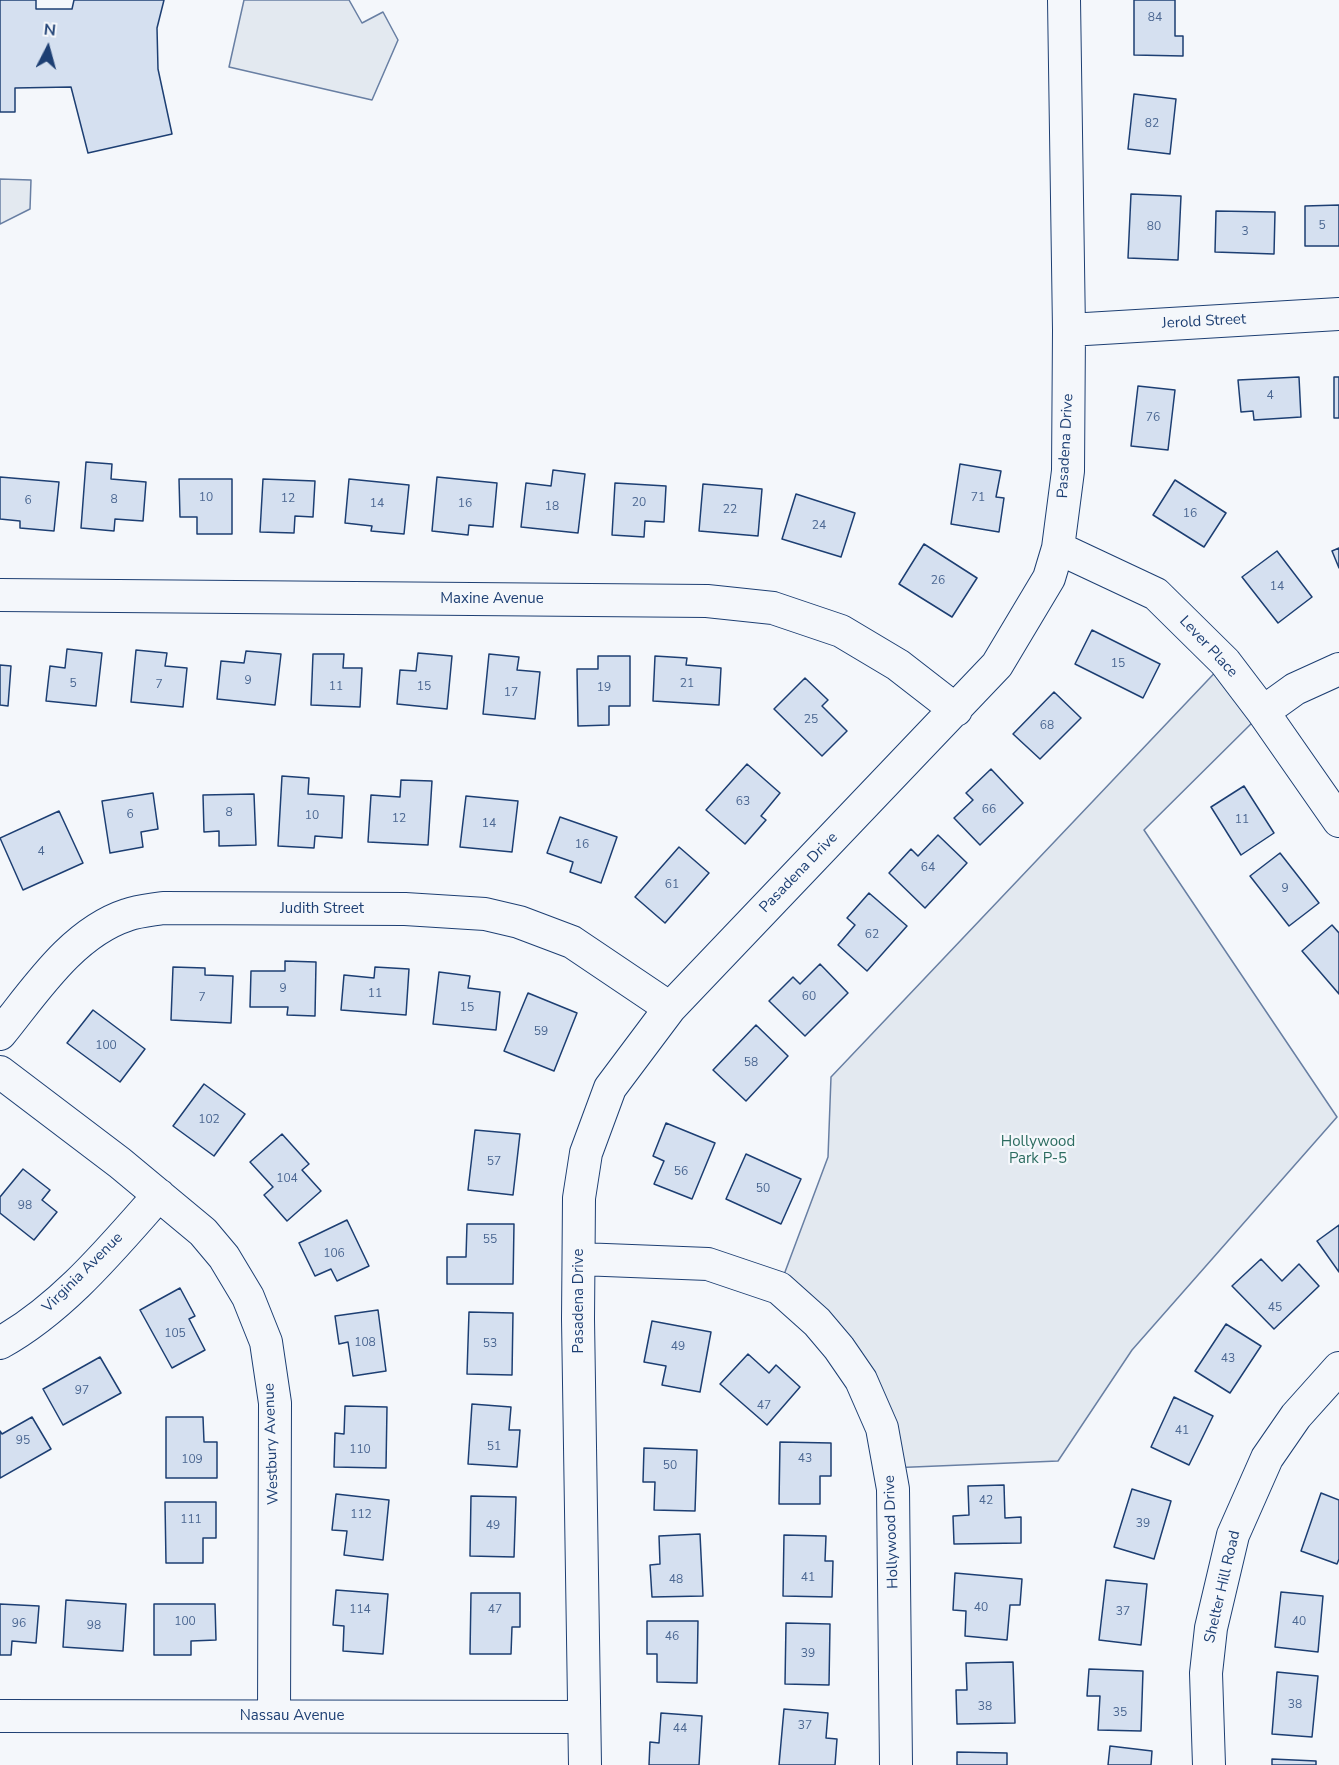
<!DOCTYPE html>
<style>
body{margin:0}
#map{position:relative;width:1339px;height:1765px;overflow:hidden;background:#f4f7fb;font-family:"Nunito Sans",sans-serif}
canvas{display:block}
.north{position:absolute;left:18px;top:18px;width:60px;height:60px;-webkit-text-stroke:4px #f4f7fb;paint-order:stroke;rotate:6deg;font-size:16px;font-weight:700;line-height:24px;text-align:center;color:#1d3f73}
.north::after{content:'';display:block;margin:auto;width:21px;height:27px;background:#1d3f73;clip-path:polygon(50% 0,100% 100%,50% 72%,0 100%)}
</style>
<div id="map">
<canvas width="1339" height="1765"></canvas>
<div class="north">N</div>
</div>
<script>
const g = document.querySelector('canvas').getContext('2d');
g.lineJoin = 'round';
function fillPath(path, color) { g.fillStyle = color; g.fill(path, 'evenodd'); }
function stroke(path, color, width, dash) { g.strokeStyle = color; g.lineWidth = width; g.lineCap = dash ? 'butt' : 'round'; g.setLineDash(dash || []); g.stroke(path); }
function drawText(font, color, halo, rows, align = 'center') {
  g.font = font + ' "Nunito Sans",sans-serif'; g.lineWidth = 4.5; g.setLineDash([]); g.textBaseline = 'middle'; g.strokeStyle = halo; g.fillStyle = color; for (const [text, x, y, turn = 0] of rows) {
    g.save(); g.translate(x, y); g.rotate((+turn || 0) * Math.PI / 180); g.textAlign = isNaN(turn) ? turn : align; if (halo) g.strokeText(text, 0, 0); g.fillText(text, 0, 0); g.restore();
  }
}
const green = new Path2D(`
 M244 0H349L362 23 383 12 398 40 372 100 229 67Z
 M0 179 31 180 30 209 0 224Z
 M1225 662 1263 712 1144 830 1337 1117 1132 1350 1058 1461 889 1468 882 1428 779 1288 828 1157 831 1077Z`);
const building = new Path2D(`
 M0 0H36V9H72L74 0H164L157 28 158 69 172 134 88 153 71 87 15 88V112H0Z
 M1134 0H1175V36H1183V56L1134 55Z
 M1134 94 1176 99 1170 154 1128 149Z
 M1131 194 1181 196 1178 260 1128 258Z
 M1339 205V246H1305V206Z
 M1216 211 1275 212 1274 254 1215 252Z
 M1299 377 1301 417 1254 420 1253 411 1241 412 1238 380Z
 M1334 377H1339V418H1334Z
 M1138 386 1175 390 1168 450 1131 446Z
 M86 462 112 464 111 479 146 482 143 521 115 519 114 531 81 528Z
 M960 464 1001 471 996 497 1004 498 999 532 951 524Z
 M553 470 585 474 578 533 521 527 526 483 551 486Z
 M0 477 59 482 54 531 20 528V521L0 519Z
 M437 477 497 483 493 527 469 525 468 535 432 531Z
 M179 479H232V534H197V517H180Z
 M263 479 315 481 313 517 295 516 294 533 260 532Z
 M349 479 409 485 404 534 371 531 372 526 345 523Z
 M1175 480 1226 513 1204 547 1153 515Z
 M615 483 666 486 664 522 645 521 644 537 612 535Z
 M703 484 762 489 758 536 699 531Z
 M796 494 855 513 841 557 782 539Z
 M924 544 977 578 952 617 899 584Z
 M1339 548V568L1332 551Z
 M1277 551 1312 597 1278 623 1242 577Z
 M1092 630 1160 664 1143 698 1075 664Z
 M67 649 102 653 96 706 46 701 50 666 65 668Z
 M136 650 167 653 165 666 187 668 183 707 131 702Z
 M246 651 281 654 275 705 217 699 221 661 244 663Z
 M418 653 452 656 447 709 397 704 400 670 416 671Z
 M313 654H344L343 668H362L360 707 311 705Z
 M489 654 519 657 517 670 540 672 535 719 483 714Z
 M598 656H630V706H609V725L578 726 577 669H598Z
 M655 656 687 658 686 665 721 668 719 705 653 701Z
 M0 665 11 666 8 706 0 705Z
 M805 678 828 700 822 706 847 731 822 756 774 709Z
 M1054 692 1081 718 1040 759 1013 734Z
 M747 764 780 793 761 816 766 820 745 844 706 810Z
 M991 769 1023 803 980 845 954 818 973 800 966 793Z
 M282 776 309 778 308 794 344 796 342 838 315 836 314 848 278 846Z
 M401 780 432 781 428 845 368 842 371 795 400 797Z
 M1244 786 1274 833 1241 855 1211 807Z
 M153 793 158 829 141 832 143 847 110 853 102 801Z
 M254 794 256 845 219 846V831L204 832 203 795Z
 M466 796 518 801 512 852 460 847Z
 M59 811 83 863 23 890 0 838Z
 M560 817 617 837 601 883 570 872 573 862 547 853Z
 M938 835 967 863 925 908 889 873 911 849 918 856Z
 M679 847 709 873 665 923 635 897Z
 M1280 853 1319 903 1289 926 1250 876Z
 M869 893 907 926 867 971 838 945 855 925 847 918Z
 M1332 925 1339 933V994L1302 951Z
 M285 961 316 962 315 1016 287 1015 288 1007H250L251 971H285Z
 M820 964 848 993 805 1036 769 1001 793 977 800 984Z
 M173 967 205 968V975L233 976 231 1023 171 1020Z
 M375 967 409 969 406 1015 341 1010 344 975 374 978Z
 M439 972 470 976 468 988 500 992 496 1030 433 1024Z
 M528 993 577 1013 554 1071 504 1051Z
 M93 1010 145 1049 120 1082 67 1043Z
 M756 1025 788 1056 746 1101 713 1070Z
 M204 1084 245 1114 214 1156 173 1126Z
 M666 1123 715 1143 692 1199 654 1184 664 1161 653 1156Z
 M475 1130 520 1134 513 1195 468 1190Z
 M282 1134 309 1164 302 1170 321 1191 287 1221 264 1195 273 1187 250 1162Z
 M746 1154 801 1179 781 1224 726 1199Z
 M23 1169 50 1190 42 1200 57 1212 34 1240 0 1213V1197Z
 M347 1220 369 1266 337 1281 331 1269 315 1276 299 1243Z
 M467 1224H514L513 1284H447V1257H466Z
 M1339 1225V1272L1317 1241Z
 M1261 1259 1282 1281 1299 1264 1319 1286 1274 1329 1232 1286Z
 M180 1288 195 1316 189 1319 205 1350 172 1368 140 1310Z
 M378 1310 386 1371 353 1376 348 1342 339 1344 335 1316Z
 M469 1312 513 1313 512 1375 467 1374Z
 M652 1321 711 1332 700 1392 662 1385 666 1366 644 1362Z
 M1226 1324 1261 1346 1230 1393 1195 1371Z
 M748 1354 769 1373 776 1365 800 1387 767 1425 720 1384Z
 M100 1357 121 1393 63 1425 43 1389Z
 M1174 1397 1213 1416 1189 1465 1151 1447Z
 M472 1404 511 1407 509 1430H520L517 1467 468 1464Z
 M345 1406 387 1407 386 1468 334 1467 335 1433 344 1434Z
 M32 1417 51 1449 0 1478V1431L2 1434Z
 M166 1417H203L204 1442H217V1478H166Z
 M780 1442 831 1443V1476H820V1504H779Z
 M644 1448 697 1450 695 1511 654 1510 655 1482H643Z
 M1004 1485 1005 1518 1021 1517V1543L954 1544 953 1516 969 1515 968 1486Z
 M1132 1489 1171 1501 1154 1559 1114 1547Z
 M1321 1493 1339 1500V1559L1337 1564 1301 1551Z
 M336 1494 389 1500 383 1560 344 1555 347 1531 332 1530Z
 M471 1496 516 1497 514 1557 470 1556Z
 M165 1502H216V1538H203V1563H166Z
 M700 1534 703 1596 652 1597 650 1565 660 1564 659 1536Z
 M784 1535 826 1536 825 1561H833L832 1597 783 1596Z
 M955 1573 1022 1579 1020 1605H1010L1007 1640 965 1636 966 1611 953 1610Z
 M1106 1580 1147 1584 1141 1645 1099 1640Z
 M336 1590 388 1594 383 1654 343 1651 344 1626 333 1625Z
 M1281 1592 1323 1596 1318 1652 1275 1647Z
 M471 1593H520V1627H512L511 1654H470Z
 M66 1600 126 1604 123 1651 63 1647Z
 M0 1604 39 1606 36 1643 12 1641 11 1655H0Z
 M154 1604H215L216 1640 191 1641V1655H154Z
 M647 1621H698L697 1683 657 1682V1654H647Z
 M786 1623 830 1624 829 1685 785 1684Z
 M1013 1662 1015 1723 957 1724 956 1690H967L966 1663Z
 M1089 1669 1143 1671 1141 1731 1098 1730 1100 1696H1087Z
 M1277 1672 1318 1676 1312 1737 1272 1734Z
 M784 1709 828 1713 826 1738 837 1739 835 1765H779Z
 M661 1713 702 1716 699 1765H649L650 1742 659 1743Z
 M1110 1746 1152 1751 1151 1765H1108Z
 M957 1752 1007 1753V1765H957Z
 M1272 1759 1316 1761V1765H1272Z`);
const minor = new Path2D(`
 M1069 330 1339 314
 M1058 548 1156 594 1225 662 1263 712 1339 821
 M0 595 707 601 773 608 841 631 898 665 956 710
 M1263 712 1295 689 1339 669
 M0 1034C35 991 72 933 127 915 138 911 151 910 163 908L405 909 485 914 519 922 572 942 670 1008
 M0 1072 120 1163 203 1232 224 1257 248 1297 266 1342 275 1403 274 1716
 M580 1259 708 1264 779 1288 817 1322 839 1348 861 1380 882 1428 893 1489 896 1765
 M0 1343C63 1308 112 1248 159 1195
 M0 1716 584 1717
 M585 1765 578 1319 579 1198 586 1153 610 1088 670 1008 997 665 1049 578 1058 548 1068 471 1069 330 1064 0
 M1209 1765 1206 1673 1211 1628 1233 1535 1267 1458 1296 1416 1339 1368`);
const numberNames = [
 ["84",1155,18],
 ["82",1152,124],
 ["5",1322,226],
 ["80",1154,227],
 ["3",1245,232],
 ["4",1270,396],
 ["76",1153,418],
 ["10",206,498],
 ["71",978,498],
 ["12",288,499],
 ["8",114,500],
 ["6",28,501],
 ["20",639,503],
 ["14",377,504],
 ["16",465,504],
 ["18",552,507],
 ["22",730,510],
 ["16",1190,514],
 ["24",819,526],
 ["26",938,581],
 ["14",1277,587],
 ["15",1118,664],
 ["9",248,681],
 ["5",73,684],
 ["21",687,684],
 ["7",159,685],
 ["11",336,687],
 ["15",424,687],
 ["19",604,688],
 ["17",511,693],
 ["25",811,720],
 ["68",1047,726],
 ["63",743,802],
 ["66",989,810],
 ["8",229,813],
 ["6",130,815],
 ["10",312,816],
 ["12",399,819],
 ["11",1242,820],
 ["14",489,824],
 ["16",582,845],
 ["4",41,852],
 ["64",928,868],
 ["61",672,885],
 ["9",1285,889],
 ["62",872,935],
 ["9",283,989],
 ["11",375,994],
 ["60",809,997],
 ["7",202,998],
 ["15",467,1008],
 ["59",541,1032],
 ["100",106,1046],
 ["58",751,1063],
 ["102",209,1120],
 ["57",494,1162],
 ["56",681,1172],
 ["104",287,1179],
 ["50",763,1189],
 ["98",25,1206],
 ["55",490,1240],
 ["106",334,1254],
 ["45",1275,1308],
 ["105",175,1334],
 ["108",365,1343],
 ["53",490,1344],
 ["49",678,1347],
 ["43",1228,1359],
 ["97",82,1391],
 ["47",764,1406],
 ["41",1182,1431],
 ["95",23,1441],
 ["51",494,1447],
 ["110",360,1450],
 ["43",805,1459],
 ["109",192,1460],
 ["50",670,1466],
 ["42",986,1501],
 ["112",361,1515],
 ["111",191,1520],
 ["39",1143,1524],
 ["49",493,1526],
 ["41",808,1578],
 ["48",676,1580],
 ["40",981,1608],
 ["114",360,1610],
 ["47",495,1610],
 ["37",1123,1612],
 ["100",185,1622],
 ["40",1299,1622],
 ["96",19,1624],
 ["98",94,1626],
 ["46",672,1637],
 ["39",808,1654],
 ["38",1295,1705],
 ["38",985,1707],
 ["35",1120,1713],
 ["37",805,1726],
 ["44",680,1729]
];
const streetNames = [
 ["Jerold Street",1204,322,-3],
 ["Pasadena Drive",1066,446,-87],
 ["Maxine Avenue",492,599],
 ["Lever Place",1208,647,47],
 ["Pasadena Drive",799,873,-46],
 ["Judith Street",322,909],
 ["Virginia Avenue",83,1273,-45],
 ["Pasadena Drive",579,1301,-90],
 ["Westbury Avenue",272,1444,-92],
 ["Hollywood Drive",892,1532,-92],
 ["Shelter Hill Road",1223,1587,-77],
 ["Nassau Avenue",292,1716]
];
const parkNames = [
 ["Hollywood",1038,1142],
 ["Park P-5",1038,1159]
];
fillPath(green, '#e3e9f0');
stroke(green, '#687fa3', 1.5);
fillPath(building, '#d5e0f0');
stroke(building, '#1d3f73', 1.5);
stroke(minor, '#1d3f73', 34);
stroke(minor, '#f4f7fb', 32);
drawText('12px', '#4b6792', null, numberNames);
drawText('15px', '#1d3f73', '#f4f7fb', streetNames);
drawText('15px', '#2c6c60', '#f4f7fb', parkNames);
</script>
